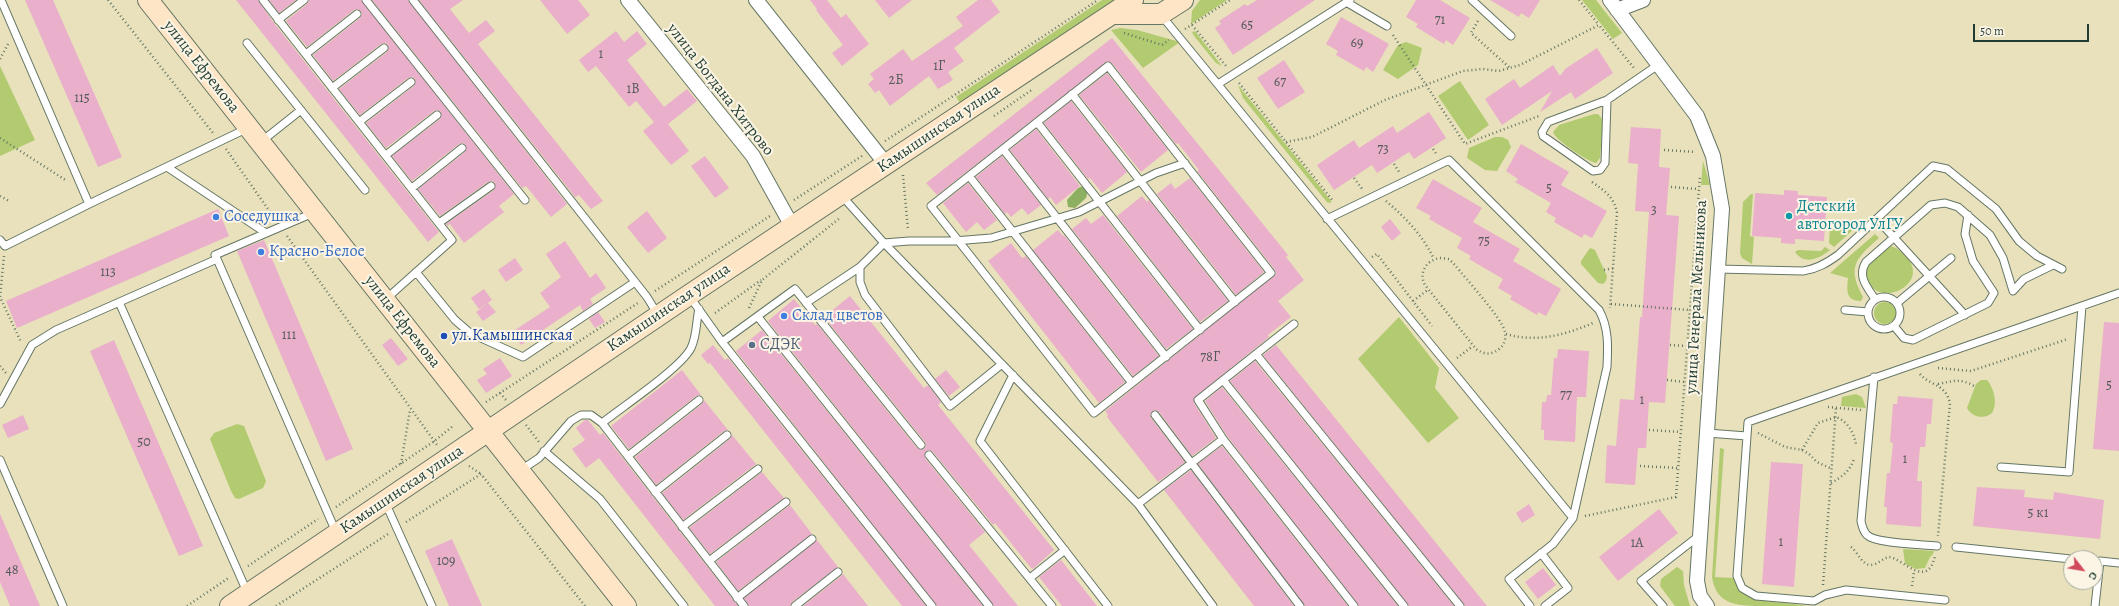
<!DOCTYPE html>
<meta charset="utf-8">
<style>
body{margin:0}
#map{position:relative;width:2119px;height:606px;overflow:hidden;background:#e8e1bc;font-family:Alegreya,serif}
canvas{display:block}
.north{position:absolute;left:2063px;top:550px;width:40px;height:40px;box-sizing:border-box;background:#fcf5e5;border:1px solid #a4ab9e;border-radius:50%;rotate:121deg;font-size:11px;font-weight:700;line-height:16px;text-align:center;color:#1f3d34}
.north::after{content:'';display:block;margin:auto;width:14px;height:18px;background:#d1495b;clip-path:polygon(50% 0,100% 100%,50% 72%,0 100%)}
.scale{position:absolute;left:1973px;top:24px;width:116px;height:18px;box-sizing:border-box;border:2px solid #1f3d34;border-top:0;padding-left:5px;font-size:12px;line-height:14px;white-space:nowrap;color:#1f3d34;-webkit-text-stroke:3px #fcf5e5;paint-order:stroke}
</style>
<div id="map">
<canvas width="2119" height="606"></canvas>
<div class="north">С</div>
<div class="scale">50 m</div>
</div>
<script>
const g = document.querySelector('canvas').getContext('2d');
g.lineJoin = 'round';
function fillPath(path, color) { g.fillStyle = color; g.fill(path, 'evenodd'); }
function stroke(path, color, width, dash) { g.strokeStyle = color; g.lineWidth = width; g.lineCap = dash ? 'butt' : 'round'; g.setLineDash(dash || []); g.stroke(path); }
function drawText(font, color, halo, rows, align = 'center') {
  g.font = font + ' Alegreya,serif'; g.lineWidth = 4; g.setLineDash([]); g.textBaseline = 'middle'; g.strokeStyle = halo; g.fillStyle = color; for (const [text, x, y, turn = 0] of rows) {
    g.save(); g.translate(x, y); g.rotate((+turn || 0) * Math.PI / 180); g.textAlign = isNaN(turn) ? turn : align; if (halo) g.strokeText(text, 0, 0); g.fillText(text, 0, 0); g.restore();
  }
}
const green = new Path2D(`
 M1102 0H1115L960 103 956 97Z
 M1200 0H1227L1191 24 1192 11Z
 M1582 0H1596L1622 33 1613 39Z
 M1120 28 1137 30 1180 42 1143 68 1111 30Z
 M1195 31 1222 66 1216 63 1194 36 1192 32Z
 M1406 42 1422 48 1418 65 1398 79 1383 70 1398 45Z
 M0 66 35 140 0 156Z
 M1460 81 1489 125 1468 140 1438 96Z
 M1238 85 1332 202 1328 203 1326 201 1243 98Z
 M1594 114H1598L1603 120 1600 158 1596 163C1588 162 1554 139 1553 132L1559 125Z
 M1495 137H1502L1508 140 1511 147 1497 171 1485 170 1467 158 1469 148Z
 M1703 161 1710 185H1701Z
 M1751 194H1753L1750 236 1754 237 1752 264 1742 258 1740 253 1743 202Z
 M1830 227 1854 228V229L1834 247 1829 243Z
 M1875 234 1879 238C1855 259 1847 267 1863 297L1861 301C1845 301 1847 289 1848 278L1830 273Z
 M1889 246C1898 247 1901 252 1907 258 1933 287 1866 315 1866 268Z
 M1825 247 1830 250C1820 258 1805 266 1795 252L1798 250 1821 251Z
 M1590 248 1595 250 1607 276 1606 281 1603 284 1598 283 1581 264V261Z
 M1874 313a11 11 0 1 1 22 0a11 11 0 1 1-22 0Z
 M1693 312 1702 313 1700 345 1690 344Z
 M1399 317 1439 368 1435 388 1459 418 1428 443 1358 359Z
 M1981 380H1987C1994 388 1998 404 1992 413 1983 420 1972 417 1967 408L1976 384Z
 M1856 394 1862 397 1866 408 1841 406 1842 397Z
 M237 424 244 426 266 481 263 488 239 499 235 498 231 491 210 439 214 433Z
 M1720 448 1724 449 1715 577 1733 578C1743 606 1779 600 1806 606 1792 606 1778 606 1765 606 1739 606 1716 606 1712 577Z
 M1903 549 1934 551 1933 554 1930 557 1925 568 1916 569 1905 564Z
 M1677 567 1683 571 1684 585 1690 606H1675L1660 586 1661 579Z`);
const forest = new Path2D(`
 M1083 186 1088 191 1086 198 1075 208 1068 207 1067 200 1078 188Z`);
const building = new Path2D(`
 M25 0H53L122 157 98 167Z
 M236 0H258L274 23 439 232 428 242Z
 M269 0H296L279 13Z
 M309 0H361L514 194 499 206 504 212 464 243 450 224 447 226 446 224 494 190 495 183 493 181 488 182 440 216 418 189 465 152 466 145 463 143 459 144 412 181 392 156 440 119 441 112 438 110 434 111 386 148 366 123 414 86 415 79 413 77 408 78 360 115 339 89 387 52 388 45 386 43 381 44 333 81 313 55 360 18 362 13 358 9 354 10 307 47 286 21 307 4Z
 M372 0H408L567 204 551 217 526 186 522 188Z
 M419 0H463L450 9 469 33 486 20 495 31 478 44 603 201 591 209 579 195 575 197Z
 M540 0H578L590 15 567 34Z
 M810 0H827L841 18 846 14 869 44 842 66 832 53 843 45 816 10 817 9Z
 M875 0H912L889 18Z
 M978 0H991L1000 12 954 48 964 61 948 72 953 80 938 89 929 76 890 106 879 90 875 93 868 84 874 79 870 74 903 49 912 61 963 26 956 17Z
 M1257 0H1315L1233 55 1215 28 1221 24 1219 21 1245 4 1247 6Z
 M1416 0H1440L1470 18 1453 45 1446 40 1444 44 1416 27 1418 24 1406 17Z
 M1490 0H1540L1529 18 1521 13 1519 17Z
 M1341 17 1389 44 1373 72 1366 67 1364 71 1336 55 1338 51 1326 44Z
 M616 31 624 42 637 31 647 44 627 60 664 107 687 89 697 101 668 124 689 151 671 165 643 131 654 122 636 101 629 107 596 66 588 72 579 60Z
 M1112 38 1288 255 1286 257 1304 280 1278 301 1291 317 1268 335 1269 337 1194 398V403L1216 438 1192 456 1159 412 1155 410 1151 413V418L1185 462 1158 482 1107 417 1108 415 1105 411 1276 274 1275 270 1197 171 1199 170 1178 143 1176 144 1112 63 1108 61 937 195 926 183Z
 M1597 48 1613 73 1575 99 1571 92 1540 112 1552 91 1502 125 1485 99 1514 79 1520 88 1553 65 1560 76 1565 69Z
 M1284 60 1305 92 1278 109 1257 78Z
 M1107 73 1168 150 1141 172 1079 95Z
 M1071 101 1127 172 1102 193 1090 178 1088 179 1044 123Z
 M1429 112 1446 138 1414 159 1409 152 1377 173 1372 165 1334 190 1317 165 1354 140 1359 148 1393 126 1397 133Z
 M1631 127 1661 129 1659 167 1670 168 1666 215 1679 216 1665 403 1649 402 1646 448H1638L1635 485 1605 483 1607 445 1616 446 1620 399 1634 400 1640 317H1642L1649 212 1635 211 1638 164 1628 163Z
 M1036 129 1080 186 1056 205 1050 197 1048 199 1010 150Z
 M1521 144 1569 172 1561 185 1607 211 1592 238 1584 234 1582 238 1554 222 1556 218 1546 212 1551 203 1515 182 1518 179 1506 171Z
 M705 156 729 188 715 198 691 166Z
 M1002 156 1041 205 1028 215 1022 208 1011 217 1007 212 1005 214 976 177Z
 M1190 178 1264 272 1236 295 1157 194 1171 183 1175 189Z
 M1433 179 1482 208 1473 222 1520 249 1513 261 1561 289 1546 316 1538 312 1537 315 1510 299 1512 296 1498 288 1503 279 1469 259 1471 256 1457 248 1462 238 1429 219 1431 216 1416 208Z
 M968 183 997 220 984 230 977 222 966 232 943 203Z
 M1784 190 1798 191V195L1827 197 1824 241 1795 239V244L1781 243V238L1752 236 1755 193 1784 195Z
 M1142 196 1147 202 1149 200 1228 301 1200 322 1117 216Z
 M218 209 229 236 17 328 6 301Z
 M647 211 667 238 648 253 627 227Z
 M1103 215 1193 329 1166 349 1072 229 1086 218 1091 224Z
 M1390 219 1401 233 1392 241 1381 227Z
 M1058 230 1063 236 1064 235 1159 356 1133 376 1033 250Z
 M264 240 353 449 326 461 237 251Z
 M565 241 590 278 596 273 606 288 590 299 593 304 583 311 580 305 521 345 512 332 550 307 540 293 561 277 546 254Z
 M1011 243 1022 258 1026 256 1125 382 1099 403 988 261Z
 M515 258 523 270 506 282 498 270Z
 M484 289 492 300 479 309 471 298Z
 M850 296 924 388 928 385 941 402 938 405 1054 550 1033 569 1031 568 995 523 993 525 933 452 929 450 926 451 925 458 985 532 969 545 1018 606H994L768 321 794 299 815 325 817 324 917 448 924 449 926 446 925 442 824 317Z
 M488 303 496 312 483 321 476 312Z
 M598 312 605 322 595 328 589 319Z
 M2104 322 2119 323V451L2093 449Z
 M762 330 983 606H937L736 351Z
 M391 338 408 359 398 366 382 345Z
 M114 340 203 546 179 556 90 351Z
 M713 345 725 360 728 358 926 606H902L710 363 708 364 701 355Z
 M1276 345 1487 606H1465L1263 355Z
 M1558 349 1589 351 1586 397H1577L1575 442 1544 440V430H1541L1542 402H1546L1547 395H1551L1554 358H1557Z
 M500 358 512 376 486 393 477 380 487 374 483 369Z
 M1255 361 1454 606H1409L1230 381Z
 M682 370 701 395 696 396 629 449 611 426Z
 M946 370 960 387 949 396 935 379Z
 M1222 387 1398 606H1359L1227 436 1205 401Z
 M1898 396 1933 399 1931 424H1927L1925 447H1920L1917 481H1922L1921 527 1886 524 1887 507H1884L1887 473H1890L1893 443 1890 442 1893 404H1897Z
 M704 400 728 430 724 431 656 485 635 457 702 404Z
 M23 415 29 429 8 438 2 425Z
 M585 420H588L600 435 603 433 738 606H715L599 458 586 468 572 449 585 440 576 428Z
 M732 435 756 464 683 520 662 493 730 439Z
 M1222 446 1348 606H1305L1198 464Z
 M1771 462 1803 464 1794 587 1762 584Z
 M1191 470 1294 606H1254L1164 490Z
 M762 472 784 498 710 554 689 528Z
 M1977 487 2025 490 2024 497 2053 500 2054 492 2104 500 2100 539 1973 526Z
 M1529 504 1535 515 1522 523 1516 513Z
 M790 505 812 534 738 591 716 562Z
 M1659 509 1678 533 1618 581 1599 557Z
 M0 514 40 606H10L0 582Z
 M452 539 482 606H449L425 551Z
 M817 540 838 567 792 602 790 606H749L744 598Z
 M1061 560 1097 606H1062L1039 577Z
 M1543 568 1556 585 1538 599 1525 582Z
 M843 574 868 606H803L841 576Z`);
const path = new Path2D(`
 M108 0 213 133
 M1579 0 1599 25
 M1478 21 1471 33 1510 68
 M1192 25 1226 66
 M1185 29 1230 0
 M1124 33 1162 45 1169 40
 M1393 35 1465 144 1539 116
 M0 59 8 44
 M1239 83 1333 201
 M994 116 1033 89
 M0 138 67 181
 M885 141 1098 0
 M1286 142 1312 137 1385 100 1463 71 1483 69 1499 71 1520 65 1599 25 1634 68
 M226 149 275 219
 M1433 149 1437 155
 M1664 150 1696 152
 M1394 164 1399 172
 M903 175 908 230
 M1354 178 1363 190
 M1592 182C1605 191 1614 197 1617 213L1610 308
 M1671 187 1699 189
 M0 196 9 201
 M794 200 862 156
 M1386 201C1406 218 1423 236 1434 259
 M287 236 437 445
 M4 256 0 297 21 342
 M1372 257 1377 254 1432 326
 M1440 258 1449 259 1455 265C1465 278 1502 318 1505 332 1507 341 1502 349 1494 352 1488 355 1482 353 1476 349L1425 285C1418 272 1427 260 1440 258Z
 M1604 270 1614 268
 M655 291 770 216
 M1413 301 1429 289
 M1611 304 1690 310
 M749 308 762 280 840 218
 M715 313 761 280
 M1506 334C1536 343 1565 335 1593 323
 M1670 345 1687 346
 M1457 358 1473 346
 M0 366 6 373
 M1938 368 1971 371 2068 339
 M1920 374C1930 386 1945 383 1950 403L1938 536
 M1667 380 1685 382
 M1938 384C1953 381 1961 378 1974 386
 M500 393 506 400
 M486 402 638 303
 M1828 407 1861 410
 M526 425 539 442
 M1649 430 1681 432
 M1758 433 1785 447 1802 450 1809 454 1817 462 1832 469
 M1802 450 1818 423 1836 417C1848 422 1853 431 1856 444
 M401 464 410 410
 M469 466 481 474
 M1640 466 1678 468
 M1831 483C1842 477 1850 471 1854 459
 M336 507 433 442 453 426
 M1585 516 1676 497 1700 175
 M406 522 481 474 585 606
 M1851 547C1859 553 1863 569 1875 564 1880 562 1884 558 1889 557 1904 559 1927 590 1935 556
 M248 566 318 519
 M1823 585 1836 408
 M1912 586 1914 571
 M187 606 230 577
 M276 606 388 534`);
const lane = new Path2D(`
 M1 0 89 204
 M263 0 452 240 386 299
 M366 0 525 200
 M413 0 647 297 658 315
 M1472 0 1511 36
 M1346 2 1387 26
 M1161 15 1573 518
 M278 20 304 0
 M247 43 365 190
 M306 54 357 14
 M1108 66 1271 273 1094 413 931 206Z
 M1218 84 1350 0
 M332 88 384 48
 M1072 94 1235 302
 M1607 100 1548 122 1542 132 1543 136 1593 171 1600 170 1605 163 1607 100 1658 65
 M359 122 411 82
 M1037 122 1200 330
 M262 141 301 110
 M1003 149 1166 357
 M386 155 437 115
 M167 167 266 233
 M969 176 1132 383
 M412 188 462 148
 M842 196 884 243 1138 504 1213 606
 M1327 219 1449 160 1599 310C1609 328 1608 347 1607 367L1573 518 1553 544 1509 579 1530 606
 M1877 219 1965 315
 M439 223 491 186
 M0 240 5 246 89 204 248 128
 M217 259 336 532
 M1717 269 1803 271C1817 269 1827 263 1838 255L1933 166 1947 169 1996 209 2019 241 2037 256 2062 269
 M416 272 455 320 470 333 523 357 635 282
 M1868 313a16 16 0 1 1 32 0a16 16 0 1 1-32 0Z
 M690 297 722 342 795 289 921 445
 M1875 299C1867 287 1857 276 1866 262L1931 205 1945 203 1958 207 1990 235 2003 258 2013 291 2024 279 2053 265
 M119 302 248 594
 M806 303 860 267
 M1897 303 1951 258
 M699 309C696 321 697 336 691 348 681 368 622 407 602 423L744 606
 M1845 310 1868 312
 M758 317 989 606
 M1894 326 1904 338 1913 340 1988 303 1994 293 1973 261 1965 234 1968 215
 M722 342 932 606
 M1256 354 1294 324
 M1002 364 950 406 865 295 860 282V267L884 243 909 241H954L991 238 1079 212 1156 173 1185 163
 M1013 375 980 441 1108 606
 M1874 377 1861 521C1862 526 1863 531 1867 535 1876 544 1922 544 1937 546
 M1223 380 1404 606
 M0 404 32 345 56 330 217 259 215 255 313 213
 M1155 415 1300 606
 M1707 433 1747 436 1737 576 1742 588 1756 596 1814 601 1825 595 1846 590 1945 600
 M1747 436 1748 422 2119 293
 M1223 439 1354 606
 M544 451 600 499 684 606
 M929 455 1052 606
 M628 456 699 400
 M0 460 63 606
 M2001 467 2069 472 2082 306
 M521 470 539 458 571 421 581 415H591L602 423
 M655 492 727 435
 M385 502 432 606
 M1138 504 1223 439 1198 400 1256 354 1460 606
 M682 527 758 469
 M1956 547 2071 559
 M1541 553 1568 588 1545 606
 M709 561 786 502
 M1030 578 1065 550
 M737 598 812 539
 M795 606 838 572
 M1663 606 1641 581 1700 535
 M2095 606 2100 561 2119 563`);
const street = new Path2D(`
 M628 0 753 156 792 226
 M756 0 886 164
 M1610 0 1697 116 1713 156 1722 209 1697 581 1700 596 1707 606
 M1617 10 1643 0`);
const secondary = new Path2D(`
 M148 0 626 606
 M1112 14H1161L1183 0
 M230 606 689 295 1133 0`);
const markers = [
 [1789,216,4,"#0f9aa8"],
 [216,217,4,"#3f7fe0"],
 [261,252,4,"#3f7fe0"],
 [784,316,4,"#3f7fe0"],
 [444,336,4,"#1a4fb4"],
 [752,345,4,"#5c6f8a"]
];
const numberNames = [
 ["71",1440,21],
 ["65",1247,26],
 ["69",1357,44],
 ["1",601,55],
 ["1Г",939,67],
 ["2Б",896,81],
 ["67",1280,83],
 ["1В",633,90],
 ["115",82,99],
 ["73",1383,150],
 ["5",1549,189],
 ["3",1654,211],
 ["75",1484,242],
 ["113",108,273],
 ["111",289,336],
 ["78Г",1210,358],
 ["5",2109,386],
 ["77",1566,396],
 ["1",1642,401],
 ["50",144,443],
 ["1",1905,460],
 ["5 к1",2038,514],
 ["1",1781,543],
 ["1А",1637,544],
 ["109",446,562],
 ["48",12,571]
];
const streetNames = [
 ["улица Ефремова",201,67,52],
 ["улица Богдана Хитрово",720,90,52],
 ["Камышинская улица",939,129,-34],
 ["улица Генерала Мельникова",1697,297,-87],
 ["Камышинская улица",669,308,-34],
 ["улица Ефремова",402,322,52],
 ["Камышинская улица",402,490,-34]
];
const cultureNames = [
 ["Детский",1797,207],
 ["автогород УлГУ",1797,225]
];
const shopNames = [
 ["Соседушка",224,217],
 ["Красно-Белое",269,252],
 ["Склад цветов",792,316]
];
const transitNames = [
 ["ул.Камышинская",452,336]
];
const serviceNames = [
 ["СДЭК",760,345]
];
fillPath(green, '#b2cb70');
fillPath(forest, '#8daf62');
fillPath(building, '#eaafca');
stroke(lane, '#657664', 9);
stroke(street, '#657664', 16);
stroke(secondary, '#657664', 22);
stroke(path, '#657664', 2.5, [1, 3]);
stroke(lane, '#fff', 7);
stroke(street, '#fff', 14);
stroke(secondary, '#fee5c5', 20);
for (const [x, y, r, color] of markers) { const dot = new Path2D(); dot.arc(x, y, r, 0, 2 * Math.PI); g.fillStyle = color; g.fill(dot); stroke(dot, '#fcf5e5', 1.5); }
drawText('14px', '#525a5a', null, numberNames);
drawText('16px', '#1f3d34', '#fcf5e5', streetNames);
drawText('16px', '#0d838f', '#fcf5e5', cultureNames, 'left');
drawText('16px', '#366cbe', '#fcf5e5', shopNames, 'left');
drawText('16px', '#164399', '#fcf5e5', transitNames, 'left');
drawText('16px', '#4e5e75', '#fcf5e5', serviceNames, 'left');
</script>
